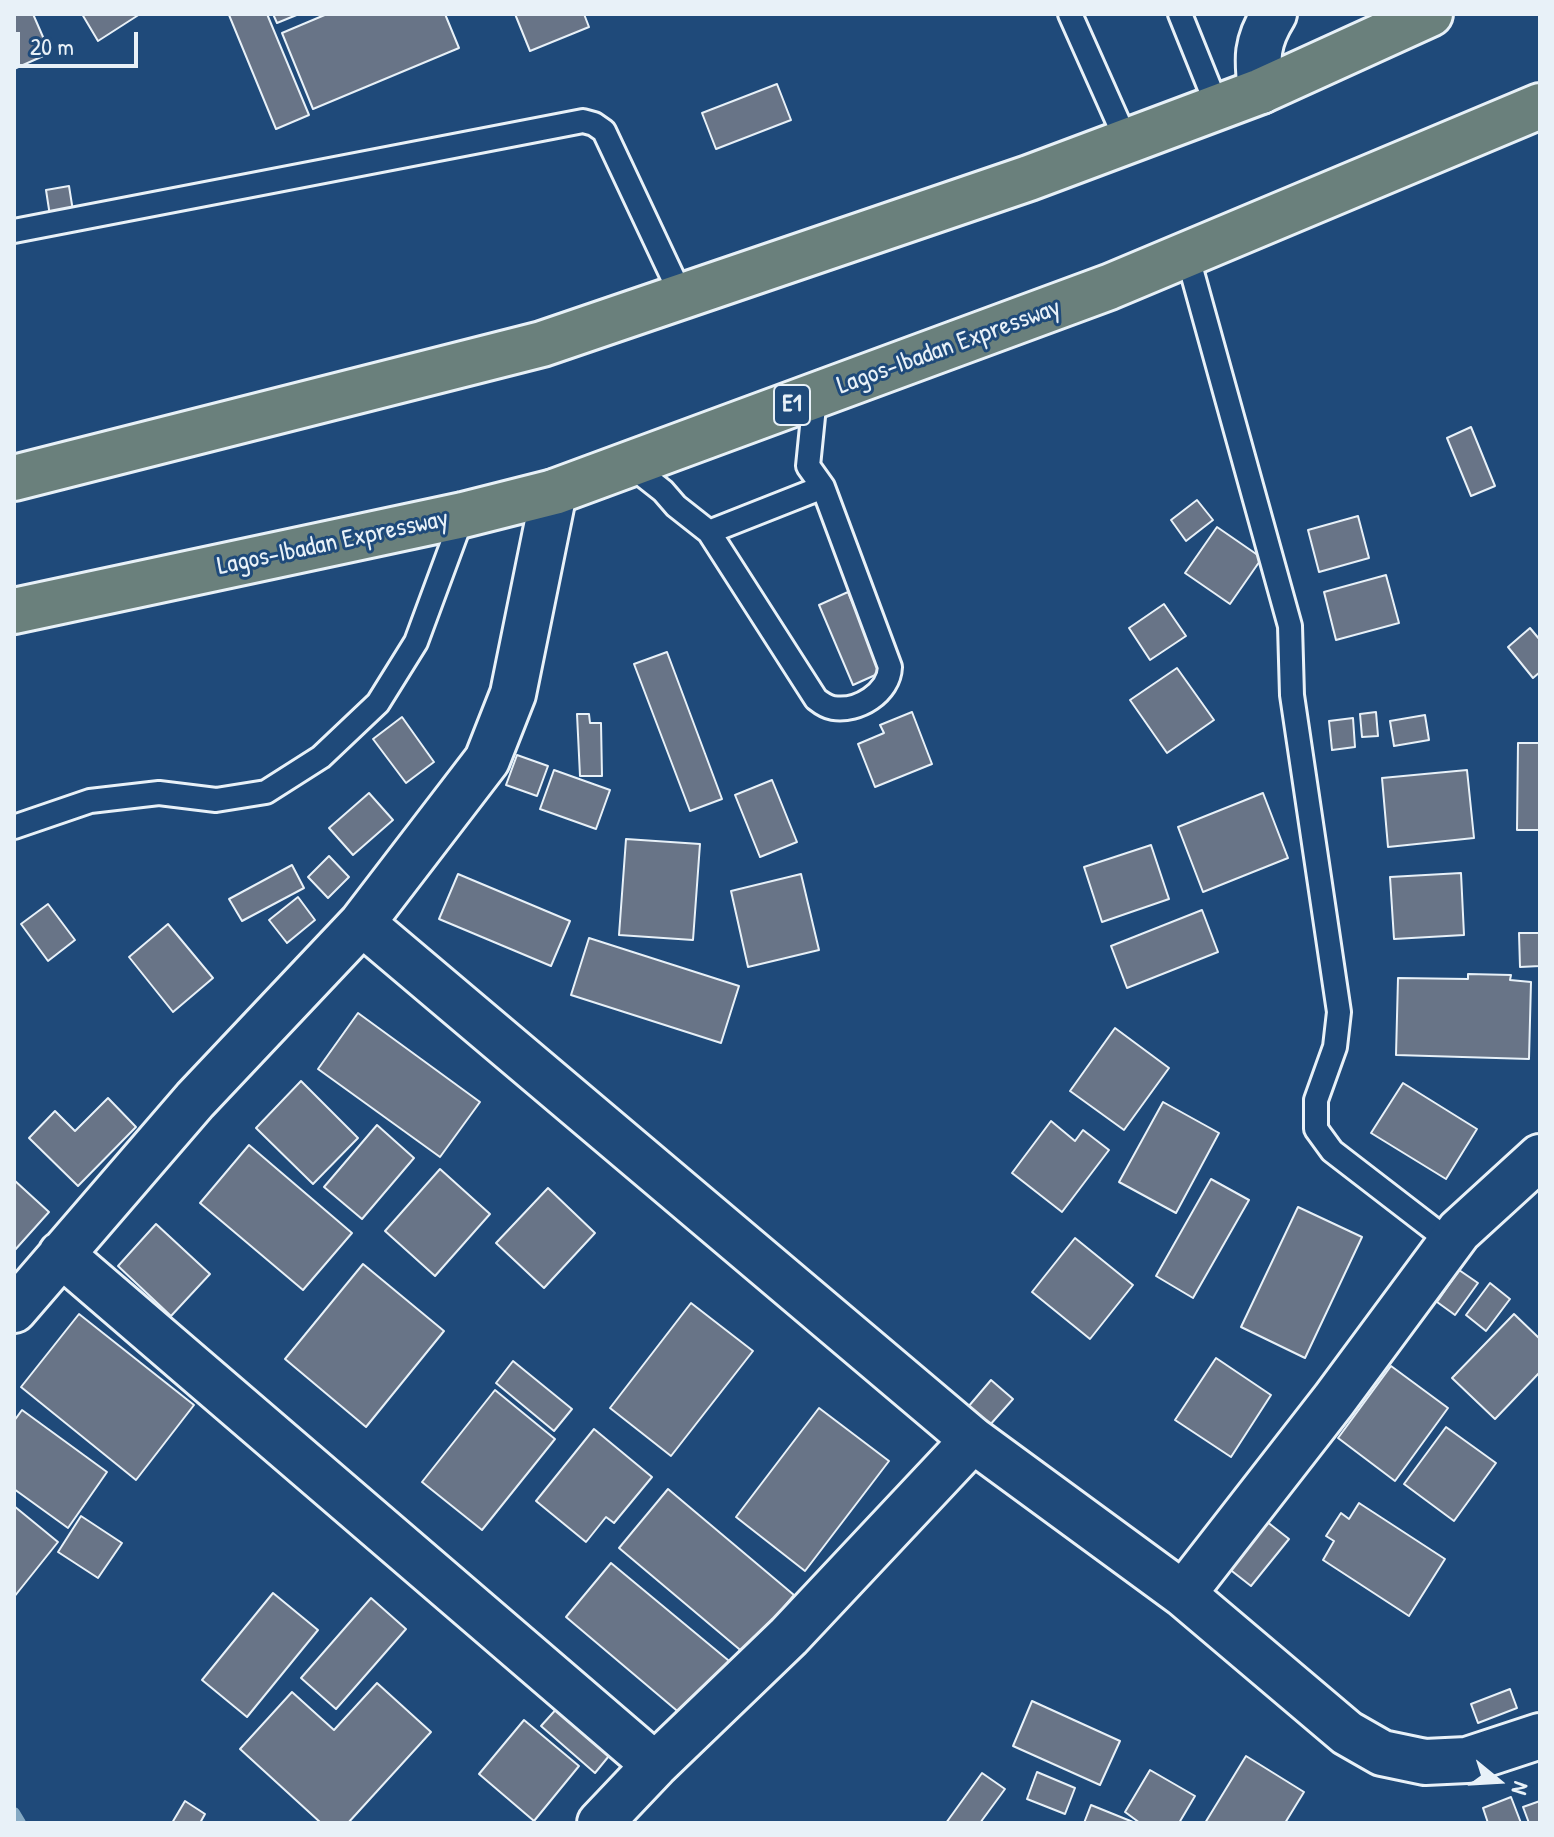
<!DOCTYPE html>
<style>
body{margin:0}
#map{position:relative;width:1554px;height:1837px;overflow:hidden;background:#1f4a7a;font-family:"Patrick Hand",sans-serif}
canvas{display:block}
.frame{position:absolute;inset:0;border:16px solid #e8f1f8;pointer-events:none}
.north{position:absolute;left:1458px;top:1741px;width:80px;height:80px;-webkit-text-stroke:6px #1f4a7a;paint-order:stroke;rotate:108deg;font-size:22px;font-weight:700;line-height:32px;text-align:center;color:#e8f1f8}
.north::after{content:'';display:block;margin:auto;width:28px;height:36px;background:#e8f1f8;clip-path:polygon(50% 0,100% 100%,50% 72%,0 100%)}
.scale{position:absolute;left:16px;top:32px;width:122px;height:36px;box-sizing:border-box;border:4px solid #e8f1f8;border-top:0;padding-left:10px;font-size:24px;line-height:28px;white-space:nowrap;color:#e8f1f8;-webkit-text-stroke:6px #1f4a7a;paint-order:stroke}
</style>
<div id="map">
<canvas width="1554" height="1837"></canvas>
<div class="frame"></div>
<div class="north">N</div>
<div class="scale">20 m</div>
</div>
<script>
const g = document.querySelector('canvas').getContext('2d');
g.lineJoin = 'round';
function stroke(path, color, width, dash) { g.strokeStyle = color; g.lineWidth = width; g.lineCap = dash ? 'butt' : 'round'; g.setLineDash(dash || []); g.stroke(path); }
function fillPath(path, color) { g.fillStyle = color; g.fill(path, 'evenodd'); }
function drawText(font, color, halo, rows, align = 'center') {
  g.font = font + ' "Patrick Hand",sans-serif'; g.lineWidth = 6; g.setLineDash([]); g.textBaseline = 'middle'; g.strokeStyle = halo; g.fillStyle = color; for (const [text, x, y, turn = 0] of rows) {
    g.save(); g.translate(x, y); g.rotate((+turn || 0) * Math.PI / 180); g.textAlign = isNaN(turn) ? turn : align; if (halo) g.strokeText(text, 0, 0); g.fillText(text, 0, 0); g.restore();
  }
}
const stream = new Path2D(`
 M14 1813 20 1823`);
const building = new Path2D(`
 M14 14H33L50 53 14 69Z
 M82 14H140L98 41Z
 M232 14H267L309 115 276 129 229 15Z
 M273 14H299L277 23Z
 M327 14H445L459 48 313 109 282 33Z
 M515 14H584L589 27 530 51Z
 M777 84 791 120 716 149 702 113Z
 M69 186 73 211 50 216 46 190Z
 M1471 427 1495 486 1471 496 1447 438Z
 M1197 500 1213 520 1186 541 1171 520Z
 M1358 516 1369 558 1319 572 1308 530Z
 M1217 527 1262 558 1230 604 1185 573Z
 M1386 575 1399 623 1336 640 1324 592Z
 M848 592 882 672 853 685 819 605Z
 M1164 604 1186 636 1150 660 1129 628Z
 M1530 628 1540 640V672L1533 678 1508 647Z
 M667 652 722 799 690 811 634 664Z
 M1177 668 1214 720 1167 753 1130 700Z
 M912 712 932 764 875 787 858 744 884 733 880 725Z
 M1376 712 1378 736 1362 737 1360 714Z
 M577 714H589L590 723H601L602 776H580Z
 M1425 715 1429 740 1394 746 1390 721Z
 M402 717 434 762 406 783 373 739Z
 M1353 718 1355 747 1332 750 1329 721Z
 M1518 743H1540V830H1517Z
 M517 755 548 766 537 796 506 785Z
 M554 770 610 790 596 829 540 809Z
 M1467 770 1474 838 1388 847 1382 778Z
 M772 780 797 842 760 857 735 795Z
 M369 793 393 820 353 855 329 828Z
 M1263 793 1288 858 1203 892 1178 827Z
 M626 839 700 844 693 940 619 935Z
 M1151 845 1169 899 1102 922 1084 867Z
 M329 856 349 877 328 898 308 877Z
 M292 865 304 888 242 921 229 899Z
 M1461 873 1464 935 1394 939 1390 877Z
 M458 874 570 921 551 966 439 919Z
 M801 874 819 950 748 967 731 891Z
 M298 897 315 920 287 943 269 920Z
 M48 904 75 940 48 961 21 924Z
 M1202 910 1218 952 1127 988 1111 946Z
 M168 924 213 978 173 1012 129 957Z
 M1519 933H1540V966L1520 967Z
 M589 938 739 986 721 1043 571 995Z
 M1468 974 1511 975 1510 980 1531 982 1529 1059 1396 1055 1398 978 1468 979Z
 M358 1013 480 1102 440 1157 318 1069Z
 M1115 1028 1169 1068 1124 1130 1070 1091Z
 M301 1081 358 1138 313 1184 256 1128Z
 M1403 1083 1477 1129 1446 1179 1371 1133Z
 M108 1098 136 1127 78 1186 29 1138 55 1111 75 1131Z
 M1163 1102 1219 1133 1176 1213 1119 1182Z
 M1051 1121 1075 1141 1083 1130 1109 1150 1062 1212 1012 1173Z
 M377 1125 414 1158 362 1219 324 1187Z
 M249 1145 352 1233 303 1290 200 1203Z
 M440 1169 490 1214 435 1276 385 1231Z
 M1211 1179 1249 1200 1193 1298 1156 1276Z
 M14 1180 49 1212 14 1251Z
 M548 1188 595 1233 544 1288 496 1243Z
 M1298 1207 1362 1237 1305 1358 1241 1327Z
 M156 1224 210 1274 171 1316 118 1266Z
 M1075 1238 1133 1285 1090 1339 1032 1292Z
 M363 1264 444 1331 366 1427 285 1359Z
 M1459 1270 1478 1283 1455 1315 1437 1302Z
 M1490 1283 1510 1299 1486 1331 1466 1315Z
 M691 1303 753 1351 671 1456 610 1408Z
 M79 1314 194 1405 136 1480 21 1387Z
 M1514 1314 1540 1339V1372L1495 1419 1452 1378Z
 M1216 1358 1271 1395 1231 1457 1175 1420Z
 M513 1361 572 1409 554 1431 496 1383Z
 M1391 1366 1448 1408 1395 1481 1338 1438Z
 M991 1380 1013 1399 989 1426 968 1407Z
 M495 1390 555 1439 482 1530 422 1482Z
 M819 1408 889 1461 805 1571 736 1517Z
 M22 1410 107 1472 68 1528 14 1489V1421Z
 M1446 1427 1496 1463 1454 1521 1404 1484Z
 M594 1429 652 1477 614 1523 606 1517 586 1542 536 1501Z
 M668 1489 794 1595 745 1654 619 1548Z
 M1359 1503 1445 1559 1409 1616 1323 1560 1334 1541 1326 1536 1341 1513 1349 1519Z
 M14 1506 58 1542 14 1597Z
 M81 1516 122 1543 98 1578 58 1552Z
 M1266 1521 1289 1539 1251 1586 1228 1568Z
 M611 1563 734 1665 688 1720 566 1617Z
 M273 1593 318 1630 247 1717 202 1680Z
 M371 1598 406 1629 336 1709 301 1678Z
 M377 1683 431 1732 348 1823H321L240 1749 292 1692 334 1730Z
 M1510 1689 1517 1708 1478 1723 1471 1704Z
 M1032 1701 1120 1741 1100 1785 1013 1746Z
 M560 1705 613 1751 595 1773 541 1726Z
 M524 1720 579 1766 534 1821 479 1774Z
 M1246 1756 1304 1792 1285 1823H1205Z
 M1150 1770 1195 1796 1179 1823H1140L1125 1812Z
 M1037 1772 1075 1788 1065 1814 1027 1799Z
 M982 1773 1005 1789 980 1823H946Z
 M1511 1797 1521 1823H1488L1483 1808Z
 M185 1801 205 1814 200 1823H172Z
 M1540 1801V1823H1529L1523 1807Z
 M1091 1805 1133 1822 1132 1823H1084Z`);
const lane = new Path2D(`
 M1070 14 1127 142
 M1180 14 1217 106
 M14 231 583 121 594 124 604 131 682 297
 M1187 254 1290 626 1292 695 1339 1012 1335 1047 1316 1100V1129L1332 1151 1450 1242
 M630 465 663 491 676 506 709 532 816 699C821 703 827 707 833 708 858 712 889 693 890 667L823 487 808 466 815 397
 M709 532 823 487
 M14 827 90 801 159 793 216 800 266 792 321 757 378 703 416 642 463 515`);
const street = new Path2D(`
 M362 923 973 1440 1183 1594 1347 1733 1382 1753 1425 1762 1467 1760 1540 1736
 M61 1254 655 1765
 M14 1310 195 1100 362 923 487 760 513 694 554 492
 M1183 1594 1334 1400 1459 1231 1540 1157
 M600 1823 655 1765 789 1636 973 1440`);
const secondary = new Path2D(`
 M1261 91C1257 58 1256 43 1274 14`);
const highway = new Path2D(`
 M14 478 542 344 1029 178 1261 91 1430 14
 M14 611 463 515 554 492 1109 287 1540 106`);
const shields = [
 [792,405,36]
];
const shieldNames = [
 ["E1",792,405]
];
const streetNames = [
 ["Lagos-Ibadan Expressway",949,347,-20],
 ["Lagos-Ibadan Expressway",333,543,-12]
];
stroke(stream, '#85a9c3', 12);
fillPath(building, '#687487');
stroke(building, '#e8f1f8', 2);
stroke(lane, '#e8f1f8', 28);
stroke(street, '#e8f1f8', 50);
stroke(secondary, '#e8f1f8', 50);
stroke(highway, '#e8f1f8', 50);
stroke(lane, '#1f4a7a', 22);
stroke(street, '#1f4a7a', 44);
stroke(secondary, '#1f4a7a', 44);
stroke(highway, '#6a807c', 44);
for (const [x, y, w] of shields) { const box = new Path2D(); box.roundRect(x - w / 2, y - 20, w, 40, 6); g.fillStyle = '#1f4a7a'; g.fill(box); stroke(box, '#e8f1f8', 2); }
drawText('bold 24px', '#e8f1f8', null, shieldNames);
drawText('26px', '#e8f1f8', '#1f4a7a', streetNames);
</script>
